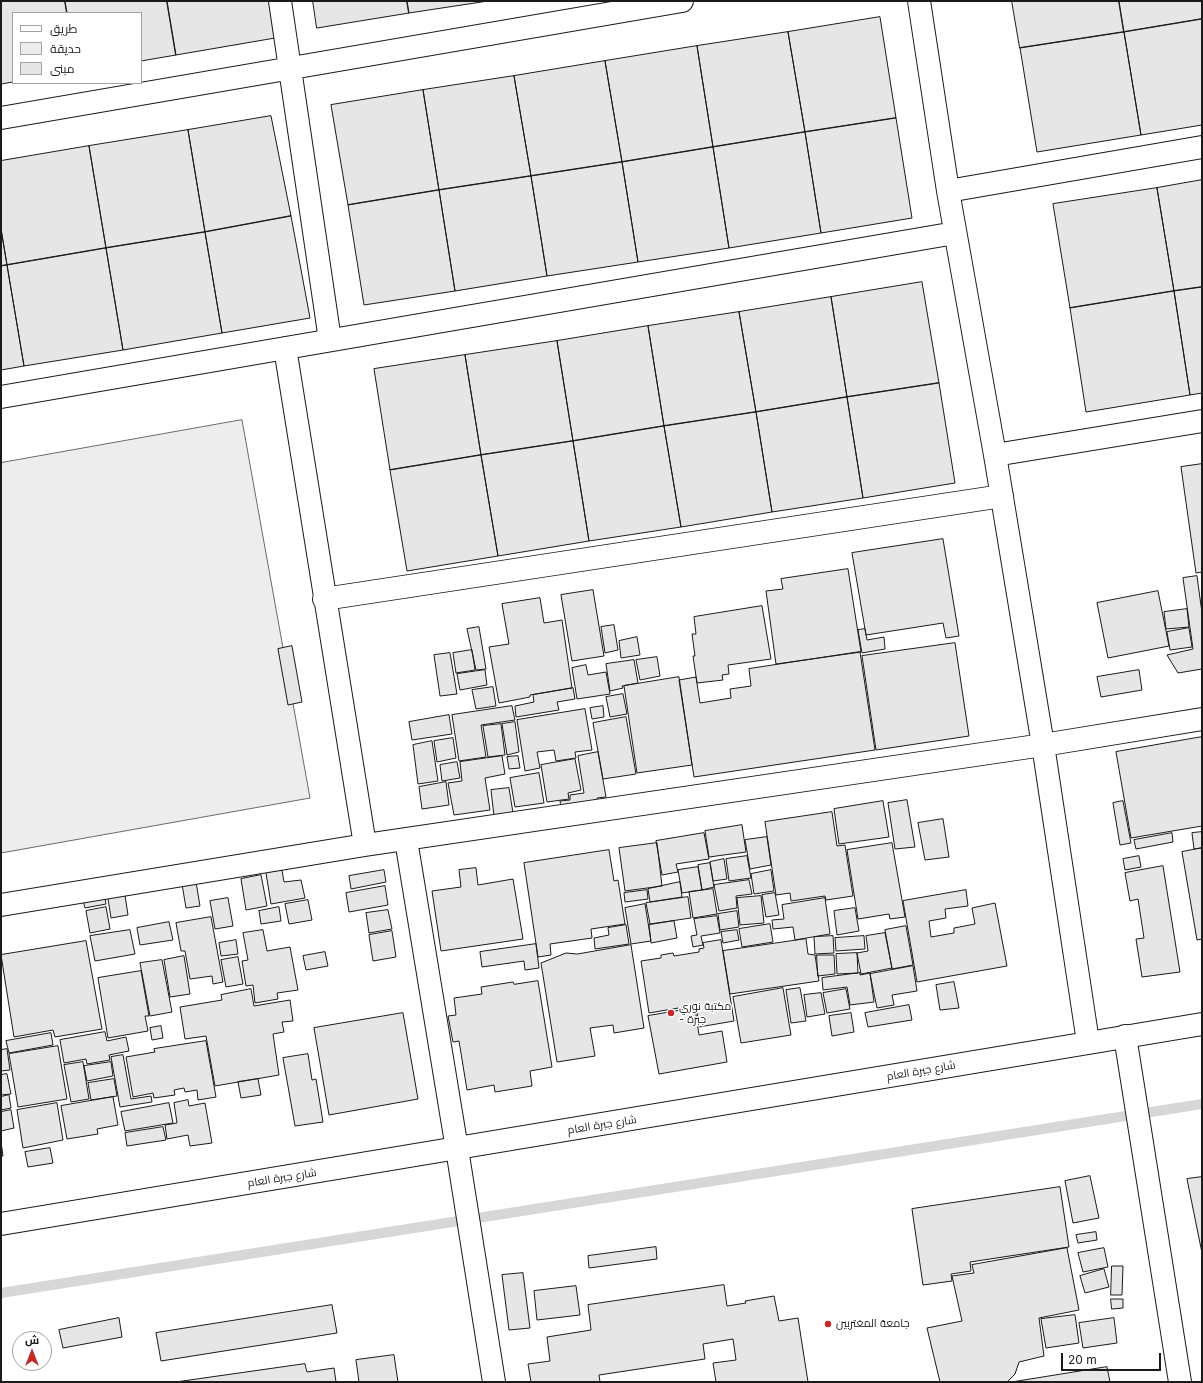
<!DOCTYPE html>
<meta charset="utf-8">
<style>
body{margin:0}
#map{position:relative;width:1203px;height:1383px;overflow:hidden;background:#fff;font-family:Inter,Cairo,sans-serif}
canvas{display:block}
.frame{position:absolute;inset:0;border:2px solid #1a1a1a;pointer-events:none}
.legend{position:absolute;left:12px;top:12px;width:130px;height:72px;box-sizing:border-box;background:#fff;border:1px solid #a3a3a3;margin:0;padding:5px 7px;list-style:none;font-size:12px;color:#1a1a1a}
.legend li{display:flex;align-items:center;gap:8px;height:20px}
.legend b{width:20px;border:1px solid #a3a3a3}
.north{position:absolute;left:12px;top:1331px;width:40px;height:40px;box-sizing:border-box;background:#fff;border:1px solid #a3a3a3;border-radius:50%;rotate:0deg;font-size:11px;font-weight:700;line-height:16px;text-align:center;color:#1a1a1a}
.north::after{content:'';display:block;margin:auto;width:14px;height:18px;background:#c62828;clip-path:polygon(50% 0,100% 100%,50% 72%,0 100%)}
.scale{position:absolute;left:1061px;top:1353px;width:100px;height:18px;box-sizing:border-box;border:2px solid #1a1a1a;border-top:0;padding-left:5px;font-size:12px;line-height:14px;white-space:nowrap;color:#1a1a1a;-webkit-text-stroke:3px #fff;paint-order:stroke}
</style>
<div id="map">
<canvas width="1203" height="1383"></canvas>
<div class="frame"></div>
<ul class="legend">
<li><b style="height:5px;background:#fff"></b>طريق</li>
<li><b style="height:11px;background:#ededed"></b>حديقة</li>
<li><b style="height:11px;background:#e6e6e6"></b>مبنى</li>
</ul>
<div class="north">ش</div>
<div class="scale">20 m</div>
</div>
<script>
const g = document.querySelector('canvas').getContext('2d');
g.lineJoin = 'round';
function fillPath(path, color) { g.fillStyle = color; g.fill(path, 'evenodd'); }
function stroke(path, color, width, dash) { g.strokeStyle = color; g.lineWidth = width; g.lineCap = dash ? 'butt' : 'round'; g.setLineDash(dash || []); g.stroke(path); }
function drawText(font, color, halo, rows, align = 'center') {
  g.font = font + ' Inter,Cairo,sans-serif'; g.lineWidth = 3; g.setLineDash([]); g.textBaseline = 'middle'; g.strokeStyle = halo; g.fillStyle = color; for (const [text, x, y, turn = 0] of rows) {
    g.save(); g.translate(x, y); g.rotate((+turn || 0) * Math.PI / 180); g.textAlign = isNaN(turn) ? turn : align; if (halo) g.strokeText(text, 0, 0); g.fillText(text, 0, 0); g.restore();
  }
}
const green = new Path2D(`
 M242 420 310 798 1 853V463Z`);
const stream = new Path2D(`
 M1 1293 1202 1104`);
const building = new Path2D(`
 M1 1H65L67 13H13V82L1 84Z
 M65 1H167L176 55 141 61V13H67Z
 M167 1H269L275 38 176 55Z
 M313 1H407L409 13 317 28Z
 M407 1H488L409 13Z
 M1012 1H1119L1124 32 1020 48Z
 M1119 1H1202V19L1124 32Z
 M880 17 896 118 805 132 788 32Z
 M1202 19V125L1141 135 1124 32Z
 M788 32 805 132 713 147 697 46Z
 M1124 32 1141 135 1037 152 1020 48Z
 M697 46 713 147 622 162 605 61Z
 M605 61 622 162 531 176 514 76Z
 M514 76 531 176 439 190 423 90Z
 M423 90 439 190 348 205 331 105Z
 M271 116 291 216 205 232 188 130Z
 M896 118 912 218 821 233 805 132Z
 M188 130 205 232 106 248 89 146Z
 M805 132 821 233 729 248 713 147Z
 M89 146 106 248 7 265 1 229V161Z
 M713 147 729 248 638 262 622 162Z
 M622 162 638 262 547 276 531 176Z
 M531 176 547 276 455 291 439 190Z
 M1202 180V287L1174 291 1157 188Z
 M1157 188 1174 291 1070 308 1053 204Z
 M439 190 455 291 364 305 348 205Z
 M291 216 310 318 222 333 205 232Z
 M1 229 7 265 1 266Z
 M205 232 222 333 123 350 106 248Z
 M106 248 123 350 24 366 7 265Z
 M7 265 24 366 1 370V266Z
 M922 282 939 383 847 397 831 297Z
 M1202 287V393L1190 395 1174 291Z
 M1174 291 1190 395 1086 412 1070 308Z
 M831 297 847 397 756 412 739 312Z
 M739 312 756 412 664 426 648 326Z
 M648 326 664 426 573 441 557 341Z
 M557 341 573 441 481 455 465 355Z
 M465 355 481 455 390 470 374 369Z
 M939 383 955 483 863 498 847 397Z
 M847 397 863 498 772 512 756 412Z
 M756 412 772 512 681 527 664 426Z
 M664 426 681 527 589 541 573 441Z
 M573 441 589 541 498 556 481 455Z
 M481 455 498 556 407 571 390 470Z
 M1202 464V572L1196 573 1181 467Z
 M943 539 959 636 946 638 943 623 866 635 852 553Z
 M848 569 861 652 776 664 766 591 783 589 781 579Z
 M1197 576 1202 613V669L1178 673 1167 655 1193 649 1183 578Z
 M593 590 604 656 572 661 561 595Z
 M1158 591 1169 646 1108 658 1097 603Z
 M540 598 544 623 562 620 572 688 530 695V697L499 703 489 647 509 644 502 604Z
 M762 606 771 659 728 665 729 674 722 675 723 680 697 683 693 656H695L692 634H696L694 617Z
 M1187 609 1189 627 1166 629 1164 612Z
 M614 625 618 650 605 653 601 627Z
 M479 627 486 669 476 670 467 629Z
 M1189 628 1192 647 1170 650 1167 632Z
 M865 629 867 640 884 637 885 649 862 653 858 630Z
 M637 637 640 655 621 658 619 641Z
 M955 643 969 736 876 750 862 656Z
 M292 646 302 702 288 705 278 649Z
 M472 650 475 670 456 673 453 653Z
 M860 652 875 750 694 777 679 680 696 677 700 703 731 698 730 689 751 686 749 669Z
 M450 653 457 694 440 696 434 655Z
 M657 657 660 676 640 680 636 660Z
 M634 660 638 683 622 686 623 688 610 691 606 664Z
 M586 665 588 675 606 672 610 694 577 699 572 668Z
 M485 670 487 685 460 690 457 674Z
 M1139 670 1142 690 1101 697 1097 677Z
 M679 677 692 765 637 773 624 686Z
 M493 687 496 706 476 709 472 690Z
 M573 688 575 699 557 702 559 710 516 717 515 706 534 702 533 695Z
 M623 694 627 714 610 717 606 697Z
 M512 706 515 720 481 725 486 757 459 761 452 715Z
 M603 706 604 717 592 719 590 708Z
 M585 709 592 750 575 752 576 758 556 761 554 750 537 752 540 768 525 771 517 720Z
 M449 715 452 734 412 740 409 722Z
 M626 717 636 774 603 779 593 723Z
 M515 722 519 752 507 755 502 724Z
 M501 724 505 755 488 757 483 726Z
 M1202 737V826L1131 838 1116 752Z
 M453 738 456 758 437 762 434 741Z
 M432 741 438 781 418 784 413 745Z
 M598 752 606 797 597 798 599 807 562 814 560 801 570 800V795L584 793 578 756Z
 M502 756 505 774 485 778 490 810 454 815 448 783 462 781 460 762Z
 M518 756 520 768 509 769 507 757Z
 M575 759 581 790 568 793 569 799 547 802 541 765Z
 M457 762 460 778 442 781 440 765Z
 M539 773 544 803 515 807 510 778Z
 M446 782 449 805 422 809 419 787Z
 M509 788 513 813 494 816 491 790Z
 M907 800 915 847 895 849 888 803Z
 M883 801 889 837 839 844 834 809Z
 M1123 801 1131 843 1120 845 1113 803Z
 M832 812 837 846 845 845 853 896 826 900 825 896 791 901 790 893 776 895 765 822Z
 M943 819 949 857 925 860 918 823Z
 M742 825 746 852 709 857 705 831Z
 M1202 832V848L1194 849 1192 833Z
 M704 833 709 859 676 864 678 872 662 875 656 841Z
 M1172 833 1173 842 1136 849 1134 840Z
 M767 837 771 865 750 869 745 840Z
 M657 843 662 886 625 891 619 848Z
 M892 843 905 917 890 919 889 914 858 919 847 850Z
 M1202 848V939L1197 940 1182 852Z
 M609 850 614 881 618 880 625 924 591 929 592 938 550 944 551 955 538 957 524 863Z
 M747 856 751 878 729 881 726 859Z
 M1139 856 1141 867 1125 870 1123 859Z
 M724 859 727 879 713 881 710 862Z
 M710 863 714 887 702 890 698 865Z
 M1163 866 1180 972 1142 977 1136 939 1144 938 1138 899 1130 901 1125 873Z
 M698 867 702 890 682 893 678 870Z
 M476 868 478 885 513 879 523 939 441 951 432 891 461 887 459 870Z
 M282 870 284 882 301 880 305 898 271 904 266 873Z
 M384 870 386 882 351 889 349 876Z
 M771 870 774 891 754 894 751 874Z
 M261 875 267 906 246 910 241 879Z
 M195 876 200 906 186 908 181 878Z
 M749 880 752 894 736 896 737 908 719 911 714 885Z
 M680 882 682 897 650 902 648 889Z
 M385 886 388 905 349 912 346 893Z
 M124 889 128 915 111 918 107 892Z
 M713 889 717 914 693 918 689 892Z
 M647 890 648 899 625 902 624 893Z
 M966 890 968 906 945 909 946 918 929 921 931 937 954 933V928L975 924 972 908 995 903 1007 966 917 982 903 901Z
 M104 892 106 904 85 908 82 896Z
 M775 893 779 915 766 917 762 895Z
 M761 896 764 923 740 925 737 898Z
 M688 897 691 918 650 924 646 903Z
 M228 898 233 926 215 929 210 901Z
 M825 898 830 934 795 940 793 927 773 929 772 920 784 919 782 905Z
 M308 900 312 920 289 924 285 904Z
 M645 904 651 941 631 944 625 908Z
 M106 907 110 929 90 933 86 911Z
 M279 907 281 921 261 924 259 911Z
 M855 908 859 931 837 935 834 911Z
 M388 910 392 929 369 933 366 913Z
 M737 911 739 927 720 930 718 914Z
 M717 916 720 933 701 936 703 945 693 947 691 936 697 935 694 919Z
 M211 917 223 982 213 984 212 976 190 979 185 951H181L176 923Z
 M674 921 677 938 651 943 649 925Z
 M169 922 173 940 140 945 137 928Z
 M770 924 773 942 742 947 739 929Z
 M626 925 629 944 595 949 594 938 609 935 608 928Z
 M906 926 913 965 892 969 885 930Z
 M130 930 135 954 95 961 90 936Z
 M263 930 267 951 290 947 298 990 277 993 278 999 255 1003 253 985 246 986 242 961 248 960 243 933Z
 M737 930 739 940 723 943 721 932Z
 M392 931 396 957 373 961 369 935Z
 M885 933 892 968 861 974 857 953 868 951 866 936Z
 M833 936 834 953 815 954 814 937Z
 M864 936 865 949 836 951 835 938Z
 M806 939 808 954 815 955 819 981 730 994 723 951Z
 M236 940 238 954 221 956 219 943Z
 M721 940 734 1021 699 1027 696 1005 649 1013 641 961 661 958V955L673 953 674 956 699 952V949L704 948 703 943Z
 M86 941 102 1029 55 1037 53 1030 14 1037 1 955Z
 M536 944 539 968 525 970 524 961 482 967 480 952Z
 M631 945 644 1028 614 1033 613 1025 590 1028 595 1056 557 1062 541 963 566 953 577 954Z
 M325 952 328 966 306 970 303 956Z
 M857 953 858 973 837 974 836 954Z
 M817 955H834L835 974 818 976Z
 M184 956 190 994 170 997 164 960Z
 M238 957 243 984 226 987 221 960Z
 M162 960 172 1012 150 1016 140 963Z
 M913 966 917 991 892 995 894 1005 877 1008 870 974Z
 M141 971 149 1016H145L148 1031 108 1038 98 978Z
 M860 973V975L870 973 874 1002 850 1005 847 987 823 990 822 978Z
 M538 981 552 1067 530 1071 532 1086 495 1092 494 1085 467 1090 459 1041 453 1042 448 1016 456 1015 454 998 482 994 481 987 513 982 514 984Z
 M954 982 959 1008 940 1010 936 985Z
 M783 988 791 1035 741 1043 733 997Z
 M800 988 806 1021 791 1023 786 990Z
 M251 989 254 1006 290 1000 293 1021 282 1022 284 1032 273 1034 279 1075 215 1086 206 1036 185 1039 180 1007 222 1000 221 995Z
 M846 989 850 1009 827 1013 823 993Z
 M821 993 825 1014 807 1017 804 995Z
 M909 1005 912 1020 868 1027 865 1013Z
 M695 1008 699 1035 722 1031 727 1062 659 1074 648 1016Z
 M403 1013 418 1099 329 1115 314 1028Z
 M851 1013 854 1032 832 1036 829 1016Z
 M161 1026 163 1038 152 1040 150 1028Z
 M105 1032 107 1041 126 1037 129 1051 109 1055 110 1060 87 1064 86 1059 64 1063 60 1040Z
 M51 1033 53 1045 9 1053 6 1041Z
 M206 1041 216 1097 198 1100 197 1090 185 1092 184 1088 174 1090 175 1095 154 1098 153 1093 133 1097 126 1057 155 1052 154 1049Z
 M58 1046 67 1099 18 1107 9 1054Z
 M7 1049 10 1070 1 1071V1050Z
 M308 1054 312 1080 316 1079 323 1122 295 1126 283 1058Z
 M123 1055 131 1099 151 1096 152 1102 120 1107 111 1057Z
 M83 1062 89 1099 71 1102 64 1065Z
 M111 1062 113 1076 87 1081 84 1066Z
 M7 1074 11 1094 1 1095V1075Z
 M114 1079 117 1096 91 1100 88 1083Z
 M258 1079 261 1095 241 1098 238 1082Z
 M9 1095 11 1108 1 1110V1097Z
 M113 1097 118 1125 97 1129 98 1134 67 1139 61 1106Z
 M188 1100 189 1106 205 1103 212 1143 190 1146 188 1135 167 1139 165 1125 177 1123 174 1103Z
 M57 1103 63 1140 23 1148 17 1110Z
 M169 1103 173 1123 125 1131 121 1112Z
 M11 1110 14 1128 1 1131V1112Z
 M163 1127 166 1140 127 1146 125 1133Z
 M1 1142 3 1156H1Z
 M50 1148 53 1163 28 1167 25 1152Z
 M1090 1176 1099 1218 1073 1223 1065 1181Z
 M1202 1177V1253L1187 1179Z
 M1060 1187 1069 1247 970 1262 971 1271 951 1274 952 1281 923 1285 912 1209Z
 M1096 1232 1097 1240 1078 1243 1076 1235Z
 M656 1247 657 1259 589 1268 588 1256Z
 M1067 1248 1079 1310 1039 1318 1044 1356 1019 1362 1015 1374 1007 1382H940L927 1328 962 1321 952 1276 974 1273 972 1265Z
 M1104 1248 1108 1267 1083 1272 1078 1253Z
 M1112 1266H1123L1122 1295H1111Z
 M1104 1269 1109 1287 1085 1293 1080 1276Z
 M523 1273 530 1328 509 1330 502 1275Z
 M724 1285 727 1306 746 1303 745 1301 774 1296 779 1321 798 1318 808 1382H716L713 1363 736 1360 733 1339 703 1344 705 1359 599 1375 600 1382H531L528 1364 550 1361 547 1337 591 1330 588 1305Z
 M576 1286 580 1315 537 1320 534 1291Z
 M1111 1299H1123V1308L1112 1309Z
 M332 1305 337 1333 161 1361 156 1333Z
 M1075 1315 1079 1343 1046 1348 1041 1319Z
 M119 1318 122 1337 63 1348 59 1330Z
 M1114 1318 1117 1343 1083 1348 1079 1323Z
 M394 1355 398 1382H359L356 1360Z
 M305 1364 307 1372 334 1368 336 1382H176Z
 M1107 1367 1110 1382H1012Z`);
const minor = new Path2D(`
 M280 1 330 340
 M919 1 948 191 995 455 1043 745 1088 1042
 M1 118 682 1
 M948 191 1202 147
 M285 348 365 845
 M1 397 955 233
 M995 455 1202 421
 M324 599 1002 496
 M406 840 457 1149 494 1382
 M1 905 365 845 1043 745 1202 719
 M1125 1036 1180 1382`);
const major = new Path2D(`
 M1 1224 1202 1024`);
const markers = [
 [671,1013,4,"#c62828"],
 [828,1324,4,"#c62828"]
];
const poiNames = [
 ["مكتبة نوري",679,1007],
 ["- جبرة",679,1020],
 ["جامعة المغتربين",836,1324]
];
const streetNames = [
 ["شارع جبرة العام",921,1071,-10],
 ["شارع جبرة العام",602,1125,-9],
 ["شارع جبرة العام",282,1178,-9]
];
fillPath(green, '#ededed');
stroke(green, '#6a6a6a', 1);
stroke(stream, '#d7d7d7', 10);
fillPath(building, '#e6e6e6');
stroke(building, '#1a1a1a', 1);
stroke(minor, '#1a1a1a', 24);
stroke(major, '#1a1a1a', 24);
stroke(minor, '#fff', 22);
stroke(major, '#fff', 22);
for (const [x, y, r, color] of markers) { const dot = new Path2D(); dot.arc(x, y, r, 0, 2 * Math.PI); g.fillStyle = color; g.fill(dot); stroke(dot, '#fff', 1.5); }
drawText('11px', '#1a1a1a', '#fff', poiNames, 'left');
drawText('11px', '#1a1a1a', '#fff', streetNames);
</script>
